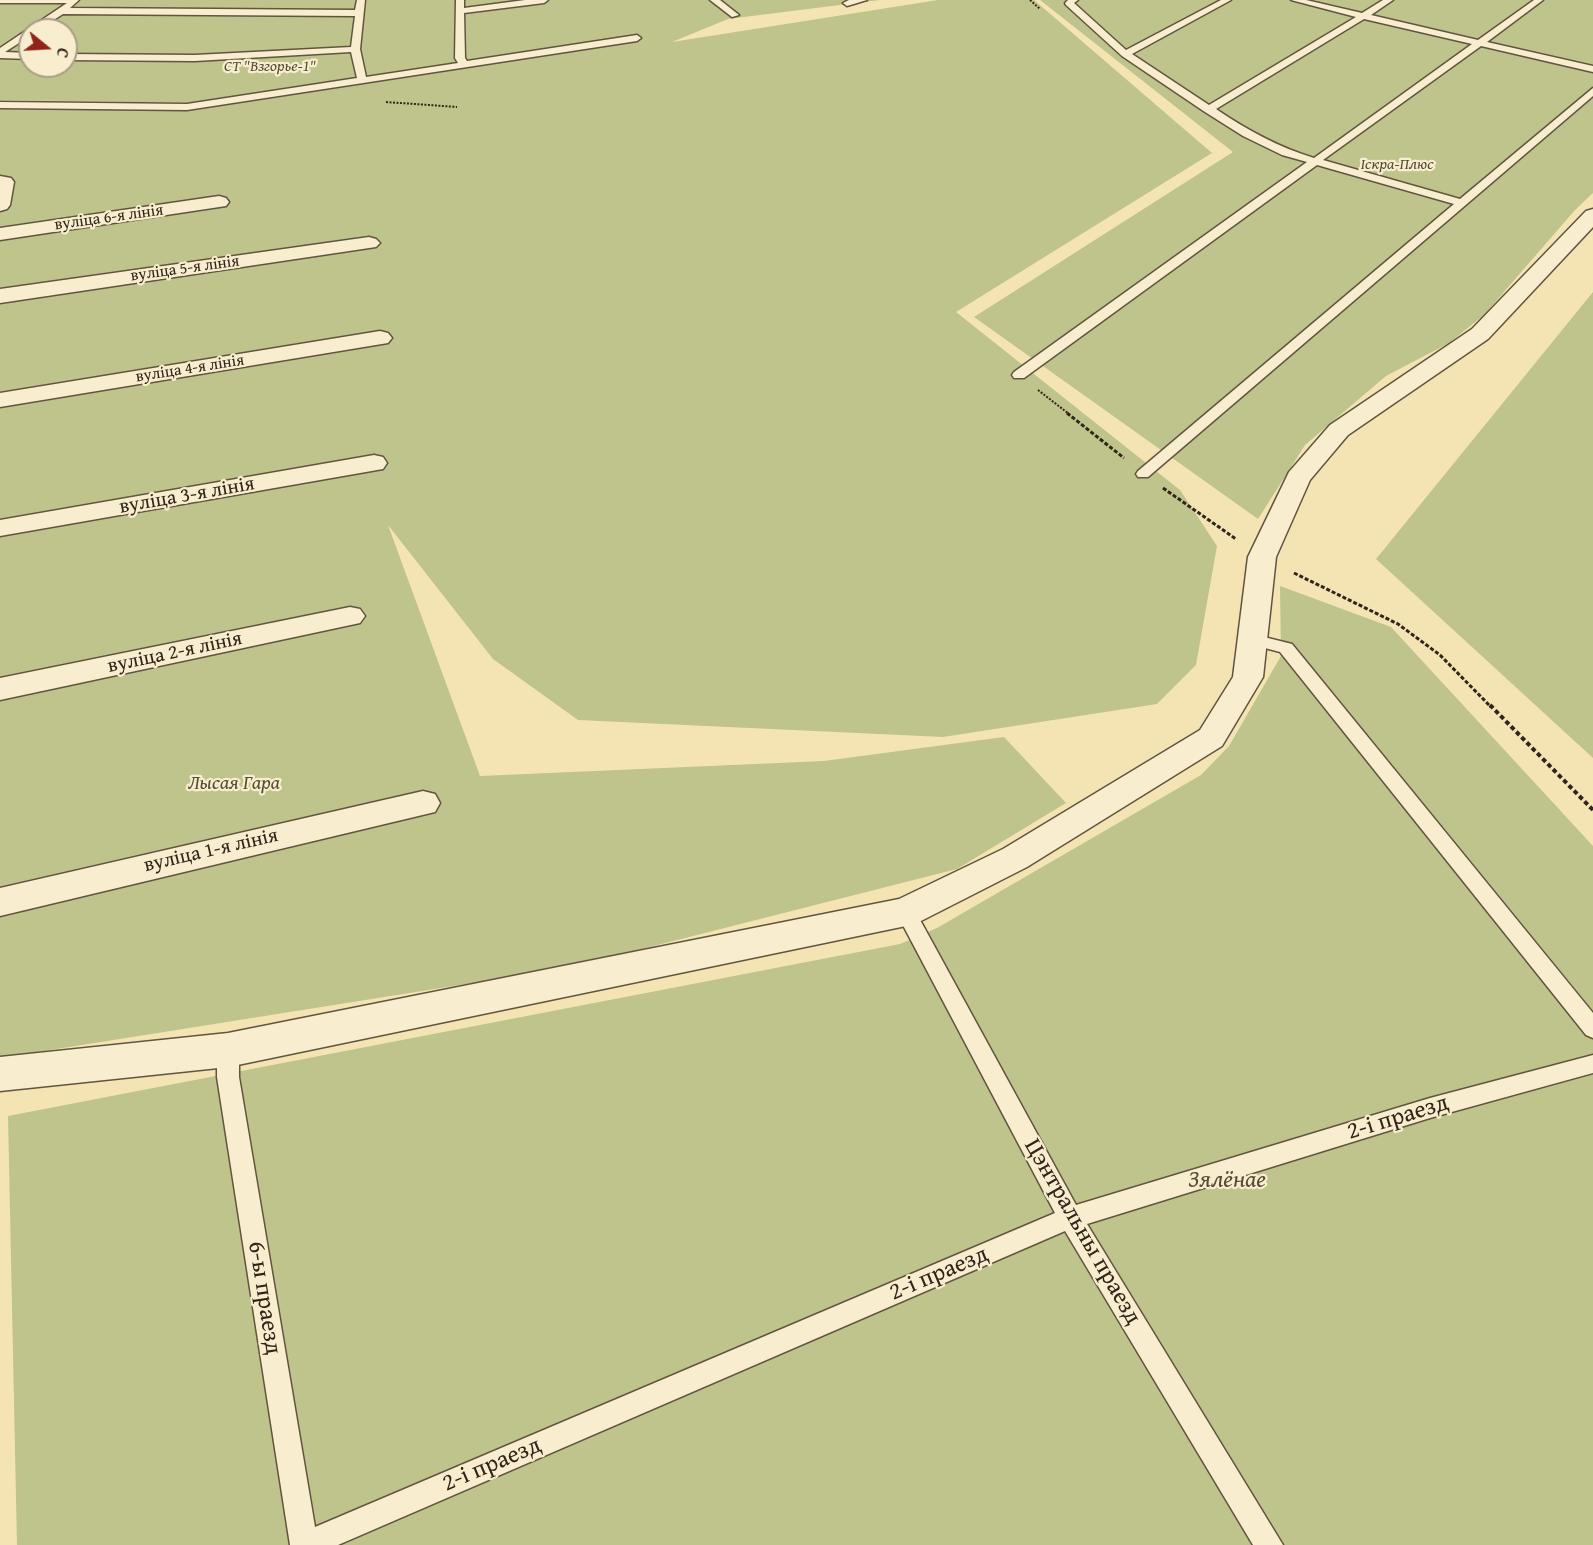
<!DOCTYPE html>
<meta charset="utf-8">
<style>
body{margin:0}
#map{position:relative;width:1593px;height:1545px;overflow:hidden;background:#f4e4b4;font-family:"Gentium Book Plus",serif}
canvas{display:block}
.north{position:absolute;left:18px;top:18px;width:60px;height:60px;box-sizing:border-box;background:#f8edce;border:2px solid #a89d86;border-radius:50%;rotate:108deg;font-size:16px;font-weight:700;line-height:24px;text-align:center;color:#312519}
.north::after{content:'';display:block;margin:auto;width:21px;height:27px;background:#8f2418;clip-path:polygon(50% 0,100% 100%,50% 72%,0 100%)}
</style>
<div id="map">
<canvas width="1593" height="1545"></canvas>
<div class="north">С</div>
</div>
<script>
const g = document.querySelector('canvas').getContext('2d');
g.lineJoin = 'round';
function fillPath(path, color) { g.fillStyle = color; g.fill(path, 'evenodd'); }
function stroke(path, color, width, dash) { g.strokeStyle = color; g.lineWidth = width; g.lineCap = dash ? 'butt' : 'round'; g.setLineDash(dash || []); g.stroke(path); }
function drawText(font, color, halo, rows, align = 'center') {
  g.font = font + ' "Gentium Book Plus",serif'; g.lineWidth = 4.5; g.setLineDash([]); g.textBaseline = 'middle'; g.strokeStyle = halo; g.fillStyle = color; for (const [text, x, y, turn = 0] of rows) {
    g.save(); g.translate(x, y); g.rotate((+turn || 0) * Math.PI / 180); g.textAlign = isNaN(turn) ? turn : align; if (halo) g.strokeText(text, 0, 0); g.fillText(text, 0, 0); g.restore();
  }
}
const green = new Path2D(`
 M0 0H880L728 19 672 42 938 0H1034L1212 153 956 312 1180 490 1217 546 1196 665 1157 704 943 737 578 720 493 659 388 525 480 776 824 761 1004 737 1066 803 957 869 567 968 0 1058V105L114 108 209 103 0 100ZM30 30H66V66H30Z
 M1040 0H1593V193L1575 210 1484 315 1449 343 1386 376 1305 445 1258 519 974 317 1233 152Z
 M1593 292V758L1376 559Z
 M1280 586 1391 627 1593 846V1545H17L8 1116 900 944 937 928 1201 775 1229 746 1281 656Z`);
const pathFar2 = new Path2D(`
 M1030 0 1040 9
 M386 102 457 107
 M1038 390 1069 414`);
const pathFar1 = new Path2D(`
 M1067 413 1124 458
 M1163 488 1236 539
 M1294 573 1398 624 1440 655 1491 707`);
const path = new Path2D(`
 M1490 705 1593 810`);
const service = new Path2D(`
 M0 0H79L70 8 355 10 357 0H365L360 49 366 77 458 63 455 58 456 0H464V8L525 0H548L544 3 464 13 465 58 467 61 637 35 641 38 637 41 187 110 0 108V102L187 104 357 78 351 52 195 61 66 60V54L195 55 351 47 355 16 63 14 38 30H30V36L5 52 30 53V59L0 58V48L67 3H0Z
 M710 0H720L739 15 732 17Z
 M849 0H867L847 6 843 3Z
 M1068 0H1078L1074 3 1126 50 1221 0H1231L1132 54 1209 105 1356 17 1291 0H1306L1362 13 1383 0H1393L1371 15 1478 40 1534 0H1543L1487 42 1593 66V72L1481 46 1323 160 1460 199 1593 88V96L1148 477H1138L1136 474 1138 471 1454 204 1317 165 1024 378H1014L1012 375 1014 372 1307 162 1282 155 1243 136 1205 112 1122 56 1066 5 1065 3ZM1364 19 1472 44 1314 158C1278 147 1247 130 1216 109Z
 M1252 634 1292 644 1593 1013V1038L1586 1035 1280 652 1246 643 1244 639 1246 635Z
 M906 904 913 907 1076 1205 1430 1098 1593 1055V1073L1430 1118 1087 1224 1283 1545H1253L1065 1231 338 1545H290L217 1077V1050L220 1044 228 1041 236 1044 239 1050V1077L315 1527 1055 1213 896 912 899 907Z`);
const minor = new Path2D(`
 M0 176 11 178 14 182 10 205 7 209 0 211Z
 M219 196 226 198 229 202 226 206 0 240V228Z
 M1593 209V227L1488 339 1348 435 1310 480 1276 557 1263 677 1222 746 1027 867 919 922 906 926 228 1067 0 1091V1057L228 1033 899 899 1003 849 1200 730 1233 677 1248 557 1289 472 1330 425 1472 329 1586 211Z
 M369 237 376 239 380 243 376 247 0 303V289Z
 M380 331 388 333 392 338 388 343 0 407V393Z
 M374 455 383 457 387 463 383 469 0 536V520Z
 M350 607 360 609 365 616 360 623 0 700V678Z
 M423 791 435 794 440 803 435 812 0 916V888Z`);
const farParknames = [
 ["СТ \"Взгорье-1\"",270,67],
 ["Іскра-Плюс",1397,165]
];
const farStreetnames = [
 ["вуліца 6-я лінія",109,218,-8],
 ["вуліца 5-я лінія",185,269,-8],
 ["вуліца 4-я лінія",190,369,-9]
];
const streetNames = [
 ["вуліца 3-я лінія",187,496,-10],
 ["вуліца 2-я лінія",175,653,-12],
 ["вуліца 1-я лінія",211,851,-13]
];
const parkNames = [
 ["Лысая Гара",234,784]
];
const nearStreetnames = [
 ["2-і праезд",1398,1118,-17],
 ["Цэнтральны праезд",1082,1232,60],
 ["2-і праезд",939,1274,-23],
 ["6-ы праезд",264,1298,81],
 ["2-і праезд",492,1465,-23]
];
const nearParknames = [
 ["Зялёнае",1227,1181]
];
fillPath(green, '#bec48b');
stroke(service, '#625540', 3);
stroke(minor, '#625540', 3);
stroke(pathFar2, '#312519', 2, [2, 1.5]);
stroke(pathFar1, '#312519', 3, [4, 2]);
stroke(path, '#312519', 4, [4.5, 3]);
fillPath(service, '#f8edce');
fillPath(minor, '#f8edce');
drawText('italic 16px', '#544d36', '#f8edce', farParknames);
drawText('16px', '#312519', '#f8edce', farStreetnames);
drawText('20px', '#312519', '#f8edce', streetNames);
drawText('italic 20px', '#544d36', '#f8edce', parkNames);
drawText('24px', '#312519', '#f8edce', nearStreetnames);
drawText('italic 24px', '#544d36', '#f8edce', nearParknames);
</script>
